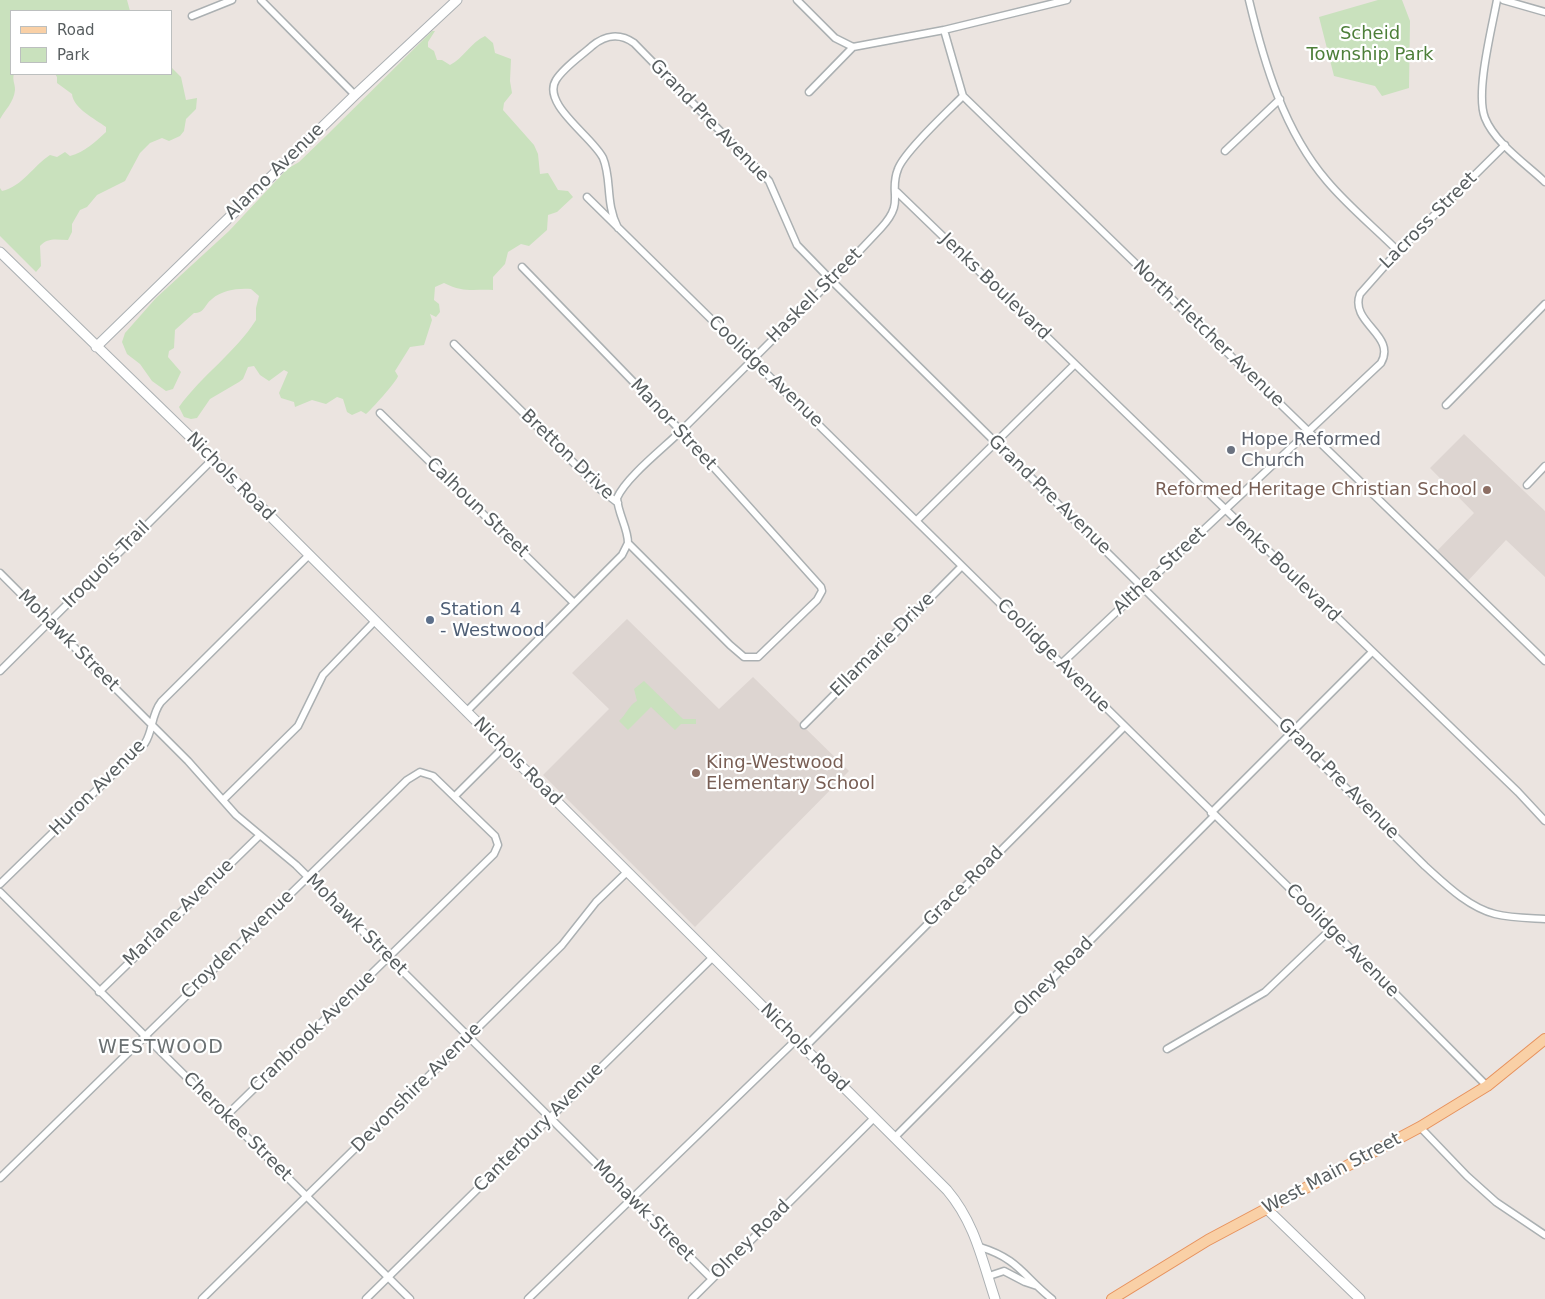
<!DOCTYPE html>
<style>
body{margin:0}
#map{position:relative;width:1545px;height:1299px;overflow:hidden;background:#ebe4e0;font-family:"DejaVu Sans",sans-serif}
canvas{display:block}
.legend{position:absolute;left:10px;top:10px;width:162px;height:65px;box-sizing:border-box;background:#fff;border:1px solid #bcbfbf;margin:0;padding:6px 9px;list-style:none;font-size:15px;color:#585e60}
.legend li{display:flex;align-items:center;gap:10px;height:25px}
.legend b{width:25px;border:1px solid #bcbfbf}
</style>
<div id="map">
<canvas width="1545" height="1299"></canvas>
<ul class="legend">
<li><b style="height:6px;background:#f9d0a6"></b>Road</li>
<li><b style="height:14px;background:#c9e1bd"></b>Park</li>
</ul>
</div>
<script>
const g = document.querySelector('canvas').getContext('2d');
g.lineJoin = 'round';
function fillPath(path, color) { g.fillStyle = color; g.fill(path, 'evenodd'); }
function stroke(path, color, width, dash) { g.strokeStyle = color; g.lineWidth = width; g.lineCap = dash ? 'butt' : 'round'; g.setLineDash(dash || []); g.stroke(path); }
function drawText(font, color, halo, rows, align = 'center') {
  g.font = font + ' "DejaVu Sans",sans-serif'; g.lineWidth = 4.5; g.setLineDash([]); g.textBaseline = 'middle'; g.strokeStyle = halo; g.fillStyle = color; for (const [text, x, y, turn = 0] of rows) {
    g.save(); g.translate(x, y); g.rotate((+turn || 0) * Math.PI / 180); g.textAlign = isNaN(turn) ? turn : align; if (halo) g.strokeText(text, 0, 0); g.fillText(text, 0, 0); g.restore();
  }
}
const education = new Path2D(`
 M1464 434 1545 511V577L1506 540 1465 584 1434 554 1474 513 1430 468Z
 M627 619 719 709 753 677 849 771 695 927 543 775 609 709 572 673Z`);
const green = new Path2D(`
 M0 0H127L130 11H11V74H14C12 80 15 83 15 90 14 102 5 110 0 119Z
 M1378 0H1402L1410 21 1409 88 1382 96 1375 86 1334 76 1319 17Z
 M432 31H435L428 42V47L434 51 437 60H442L450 65C464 58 470 43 485 36L493 43 495 53 511 59 510 81 512 93 504 103 503 110 534 145 538 154 540 174 548 173 558 190 568 191 573 197 557 212 548 215 547 230 529 246 521 244 508 252 505 264 493 277V290C473 289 464 293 444 283L435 287 434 300 439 304 440 312 436 317 430 314 432 320 424 345 410 347 395 371 398 376C397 381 371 410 366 414L361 411 352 415 347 412 343 399 337 397 326 404 312 400 295 407 294 402 281 398 279 393 288 372 284 370 269 381 260 375 254 366 248 367 243 379 239 382 210 399 197 418 191 419 184 417 179 407C202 375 235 353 256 320V308L259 296 251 289C238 288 222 290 212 299 204 305 205 313 194 313L175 330 174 348 169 351 168 357 181 372 173 389 166 391 152 381 140 364 127 354 122 342 125 333 156 298 229 231 287 169 299 162 328 134Z
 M172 68 181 77 186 100 197 98 196 109 186 119 184 131 180 136 169 141 162 138 150 143 140 153 125 181 97 195 87 207 80 210 72 224V232L68 240C57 240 48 237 40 246L41 266 36 272 0 236V188L2 191C23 186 33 166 50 155L57 157 65 152 70 156C85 152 95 142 106 132V127C95 119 73 108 72 94L57 83V77L55 74H171Z
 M644 681 683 719H696V724H681L675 730 651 707 628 730 619 721C626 715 629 705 637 701L634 689Z`);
const street = new Path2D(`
 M261 0 355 95
 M797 0 835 38 853 47
 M1249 0C1264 63 1284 131 1327 181 1348 206 1375 228 1398 251
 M1497 0C1492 28 1475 93 1485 118 1495 143 1526 164 1545 182
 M1503 0 1545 12
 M192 16 232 0
 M944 30 963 96 1545 661
 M809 92 853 47 944 30 1067 0
 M1225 151 1280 99
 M897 192 1518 792 1545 821
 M587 197 1331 929 1487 1086
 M618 228C605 203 612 179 603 158 593 137 541 104 556 80 564 67 581 56 592 46 605 35 620 33 634 43L769 181 797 245 832 281 1425 866C1445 884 1468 907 1495 914 1511 918 1528 918 1545 919
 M522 267 681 431 821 587 822 591 817 600 758 657H744L730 645 628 543C628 528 618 514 617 498 626 477 665 447 682 430 749 363 817 297 881 228 906 201 888 194 898 169 904 152 948 111 963 96
 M454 344 601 490 618 503
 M1446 405 1545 304
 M380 413 574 603
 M1527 485 1545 466
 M917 520 1075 364
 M0 573 188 761 236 815 296 865 712 1279
 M1061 664 1381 363C1397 335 1349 323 1360 294L1398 251 1505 145
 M0 671 213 459
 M466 712 622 555 628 543
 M804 725 962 566
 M455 796 503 748
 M223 800 298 726 323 675 375 621
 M1211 813 1372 652
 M0 884 145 743C153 731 151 715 161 702L308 556
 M0 892 410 1299
 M99 992 260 835
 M804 1048 1124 727
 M1167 1049 1265 992 1331 929
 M1420 1127 1467 1176 1496 1202 1545 1235
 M894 1138 1214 816
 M0 1178 407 780 420 772 433 776 495 836 498 845 494 854 227 1115
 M980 1247C1019 1259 1023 1276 1052 1299
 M989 1276 1004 1271 1025 1282 1037 1286
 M202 1299 562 945 596 902 627 872
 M366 1299 713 957
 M528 1299 796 1040
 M692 1299 874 1118`);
const secondary = new Path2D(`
 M0 252 213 459 947 1190C975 1223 982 1260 995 1299
 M96 347 355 95 457 0
 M1267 1209 1360 1299`);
const primary = new Path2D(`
 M1112 1299 1208 1240 1420 1127 1487 1086 1545 1039`);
const markers = [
 [1231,450,5,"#6b7280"],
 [1487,490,5,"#8d6e63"],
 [430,620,5,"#5c6f8a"],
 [696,773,5,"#8d6e63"]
];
const parkNames = [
 ["Scheid",1370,34],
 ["Township Park",1370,55]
];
const streetNames = [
 ["Grand Pre Avenue",709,121,46],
 ["Alamo Avenue",275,172,-44],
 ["Lacross Street",1429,221,-45],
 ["Jenks Boulevard",995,287,44],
 ["Haskell Street",815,296,-45],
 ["North Fletcher Avenue",1208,334,44],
 ["Coolidge Avenue",765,372,44],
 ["Manor Street",673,425,47],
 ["Bretton Drive",567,455,44],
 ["Nichols Road",230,477,45],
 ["Grand Pre Avenue",1049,495,44],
 ["Calhoun Street",477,508,44],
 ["Iroquois Trail",107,565,-45],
 ["Jenks Boulevard",1285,569,44],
 ["Althea Street",1160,571,-43],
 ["Mohawk Street",68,641,45],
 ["Ellamarie Drive",883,645,-45],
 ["Coolidge Avenue",1053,656,45],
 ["Nichols Road",517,762,45],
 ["Grand Pre Avenue",1338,779,45],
 ["Huron Avenue",98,788,-45],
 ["Grace Road",964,887,-45],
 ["Marlane Avenue",179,913,-44],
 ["Mohawk Street",356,925,45],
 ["Coolidge Avenue",1342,941,45],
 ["Croyden Avenue",238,945,-44],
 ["Olney Road",1054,977,-45],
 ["Cranbrook Avenue",313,1032,-44],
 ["Nichols Road",804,1048,45],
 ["Devonshire Avenue",417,1088,-45],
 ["Cherokee Street",237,1127,45],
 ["Canterbury Avenue",539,1128,-45],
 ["West Main Street",1332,1174,-28],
 ["Mohawk Street",643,1211,45],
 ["Olney Road",751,1240,-45]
];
const worshipNames = [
 ["Hope Reformed",1241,440],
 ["Church",1241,461]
];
const educationNames = [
 ["Reformed Heritage Christian School",1477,490],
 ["King-Westwood",706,763,"left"],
 ["Elementary School",706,784,"left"]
];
const serviceNames = [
 ["Station 4",440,610],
 ["- Westwood",440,631]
];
const neighbourhoodNames = [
 ["WESTWOOD",161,1048]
];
fillPath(education, '#ddd5d1');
fillPath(green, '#c9e1bd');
stroke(street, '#abb0b2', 9);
stroke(secondary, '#abb0b3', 11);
stroke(primary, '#e7915c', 12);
stroke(street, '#fff', 6);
stroke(secondary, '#fff', 9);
stroke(primary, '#f9d0a6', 10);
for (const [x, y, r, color] of markers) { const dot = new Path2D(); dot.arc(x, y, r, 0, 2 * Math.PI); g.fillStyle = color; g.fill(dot); stroke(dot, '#fff', 2); }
drawText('18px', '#4d7f39', '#fff', parkNames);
drawText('18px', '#585e60', '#fff', streetNames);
drawText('18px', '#5b616d', '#fff', worshipNames, 'left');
drawText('18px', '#785e54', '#fff', educationNames, 'right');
drawText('18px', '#4e5e75', '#fff', serviceNames, 'left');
g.letterSpacing = '1px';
drawText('19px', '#6a7072', '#fff', neighbourhoodNames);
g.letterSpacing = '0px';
</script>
